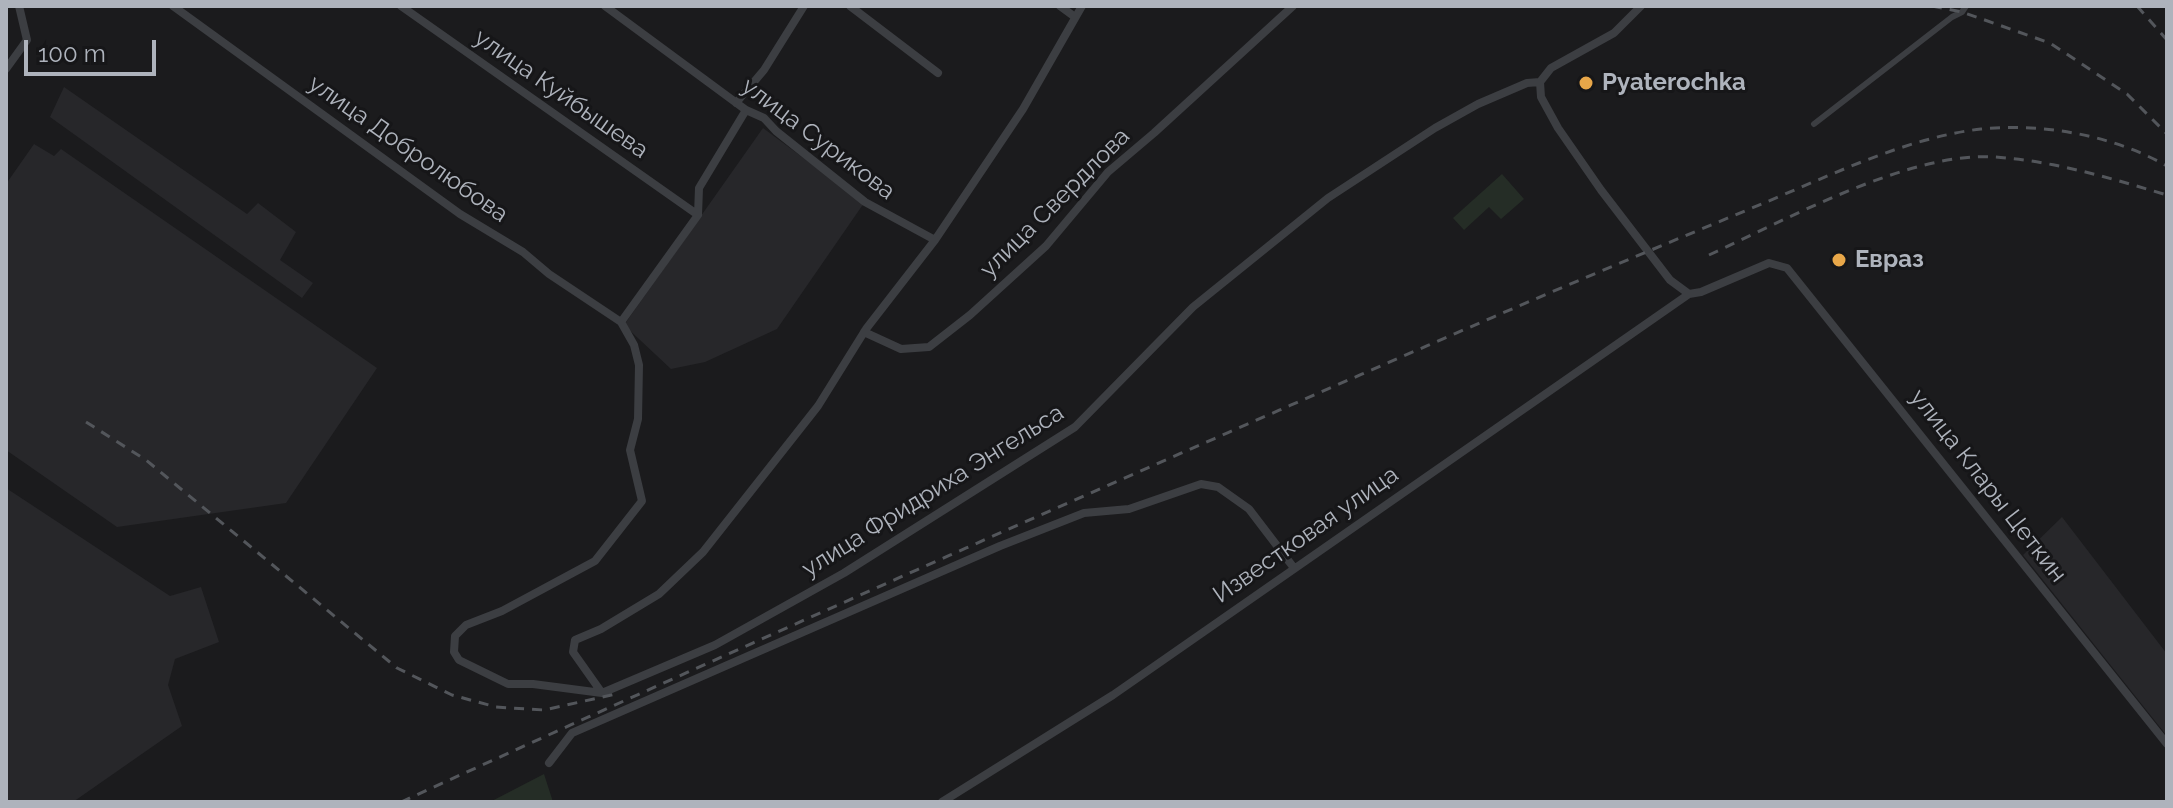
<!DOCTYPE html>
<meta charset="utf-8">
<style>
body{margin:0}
#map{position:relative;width:2173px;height:808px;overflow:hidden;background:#1b1b1d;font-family:Raleway,sans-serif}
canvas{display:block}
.frame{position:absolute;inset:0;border:8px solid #aeb3bc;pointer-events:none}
.scale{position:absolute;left:24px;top:40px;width:132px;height:36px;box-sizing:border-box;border:4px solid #aeb3bc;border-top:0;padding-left:10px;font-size:24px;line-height:28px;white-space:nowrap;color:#aeb3bc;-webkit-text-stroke:6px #161618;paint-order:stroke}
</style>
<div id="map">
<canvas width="2173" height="808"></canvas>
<div class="frame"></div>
<div class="scale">100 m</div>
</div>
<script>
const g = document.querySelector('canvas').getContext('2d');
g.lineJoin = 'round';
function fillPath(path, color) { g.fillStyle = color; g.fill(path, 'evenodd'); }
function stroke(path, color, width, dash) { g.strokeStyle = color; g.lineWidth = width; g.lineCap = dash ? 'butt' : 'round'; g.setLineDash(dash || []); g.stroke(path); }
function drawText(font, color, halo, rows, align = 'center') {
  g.font = font + ' Raleway,sans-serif'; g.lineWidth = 6; g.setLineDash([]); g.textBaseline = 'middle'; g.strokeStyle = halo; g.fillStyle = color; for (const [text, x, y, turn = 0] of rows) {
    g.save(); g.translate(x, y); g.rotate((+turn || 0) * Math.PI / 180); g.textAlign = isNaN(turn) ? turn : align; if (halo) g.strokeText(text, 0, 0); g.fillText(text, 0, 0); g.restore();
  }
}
const built = new Path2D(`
 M64 87 247 214 258 203 296 232 280 260 313 283 302 298 50 117Z
 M763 128 864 203 777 329 705 362 671 369 624 325Z
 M34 144 54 156 61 149 377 368 286 503 117 527 6 450V184Z
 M6 488 170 596 201 587 219 642 175 659 168 685 182 726 73 802H6Z
 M2062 517 2167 654V736L2023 555Z`);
const green = new Path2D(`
 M1502 174 1524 199 1501 219 1489 207 1464 230 1453 218Z
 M544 774 553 802H490Z`);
const pedestrian = new Path2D(`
 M1814 124 1952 17 1962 12 1966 6`);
const minor = new Path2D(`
 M173 6 460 214 523 252 549 274 621 322 634 345 639 365 638 419 630 450 642 501 595 561 502 611 466 625 455 636 454 652 459 660 508 684H533L602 693
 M401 6 698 215
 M605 6 746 110 764 118 776 131 865 202 935 240
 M850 6 938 73
 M1060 6 1075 17
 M1082 6 1023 109 935 240 866 329 818 406 703 552 659 594 601 629 575 640 573 652 602 693 715 645 844 573 1075 427 1193 307 1328 198 1435 128 1478 104 1527 83 1540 82
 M1641 6 1614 33 1551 68 1540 82 1541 97 1558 128 1601 190 1670 280 1689 294 1701 292 1769 263 1787 268 2167 744
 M6 69 27 40 19 6
 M736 103 764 70 804 6
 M621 322 698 215 699 188 746 110
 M864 332 901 349 929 347 970 315 1046 246 1108 172 1154 133 1293 6
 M549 763 572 733 1000 546 1084 513 1129 509 1201 484 1218 487 1249 509 1294 568
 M942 802 1113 695 1689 294`);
const rail = new Path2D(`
 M1932 6 1962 12 2050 43 2127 94 2167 134
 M2137 6 2167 40
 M1709 255C1786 220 1910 151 1995 157 2054 161 2110 178 2167 195
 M86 422 146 460 397 668 452 695 496 707 544 710 616 694
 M401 802C765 636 1131 474 1498 315 1586 277 1675 240 1764 203 1831 175 1909 137 1981 129 2044 123 2112 135 2167 166`);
const markers = [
 [1586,83,8,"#e8a749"],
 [1839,260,8,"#e8a749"]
];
const poiNames = [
 ["Pyaterochka",1602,83],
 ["Евраз",1855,260]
];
const streetNames = [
 ["улица Куйбышева",561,94,35],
 ["улица Сурикова",818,139,37],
 ["улица Добролюбова",408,149,35],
 ["улица Свердлова",1055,203,-45],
 ["улица Клары Цеткин",1988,486,52],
 ["улица Фридриха Энгельса",933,491,-32],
 ["Известковая улица",1306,535,-35]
];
fillPath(built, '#27272a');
fillPath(green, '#252d26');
stroke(pedestrian, '#3c3e42', 6);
stroke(minor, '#3c3e42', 8);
stroke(rail, '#53565b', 3, [10, 8]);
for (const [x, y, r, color] of markers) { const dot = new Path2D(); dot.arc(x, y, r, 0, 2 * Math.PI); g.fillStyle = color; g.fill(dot); stroke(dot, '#161618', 3); }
drawText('bold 24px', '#aeb3bc', '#161618', poiNames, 'left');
drawText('24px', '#aeb3bc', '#161618', streetNames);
</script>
